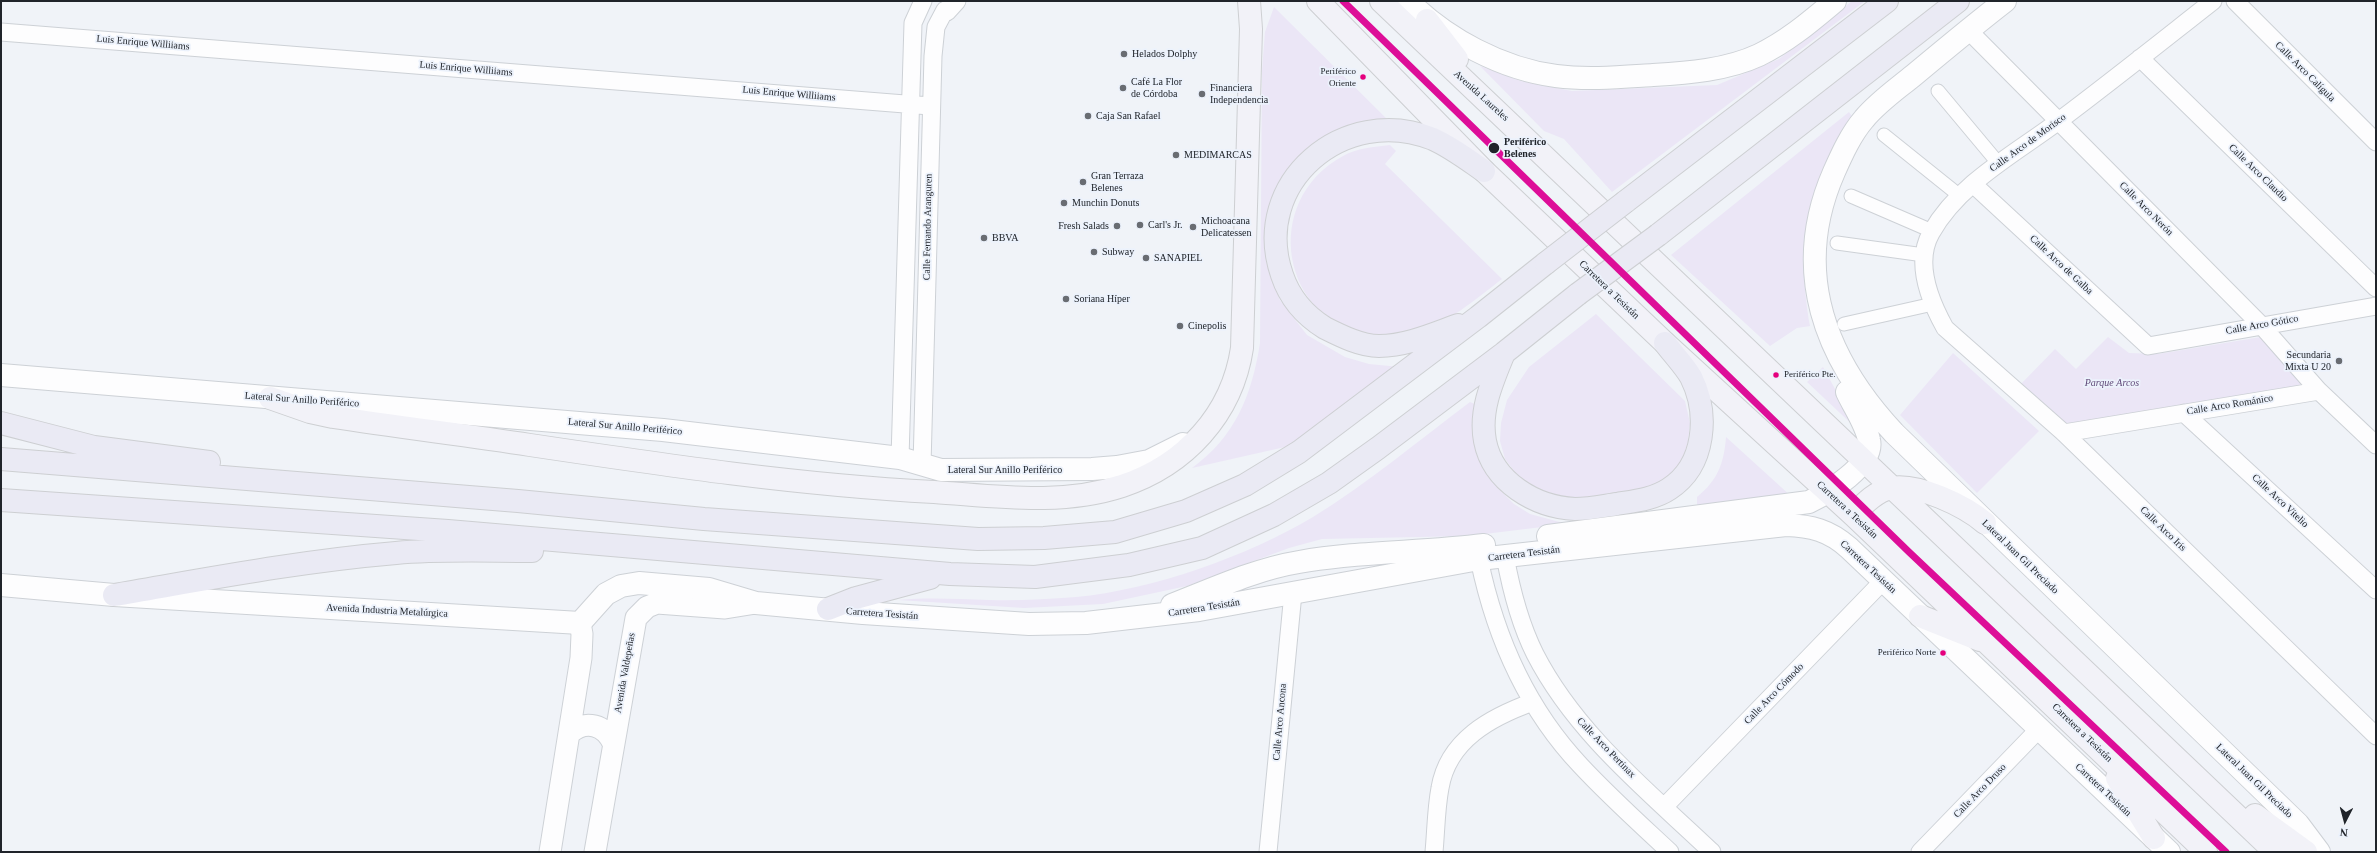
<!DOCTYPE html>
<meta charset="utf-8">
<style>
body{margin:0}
#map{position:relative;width:2377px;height:853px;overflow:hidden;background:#f0f3f8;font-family:Georgia,serif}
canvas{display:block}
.frame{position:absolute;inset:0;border:2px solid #20242a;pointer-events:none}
.north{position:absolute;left:2325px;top:801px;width:40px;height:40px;-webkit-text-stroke:3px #ecf2fc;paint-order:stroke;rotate:186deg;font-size:11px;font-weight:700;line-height:16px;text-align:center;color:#20242a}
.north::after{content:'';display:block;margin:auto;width:14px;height:18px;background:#20242a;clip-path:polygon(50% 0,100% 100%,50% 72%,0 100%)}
</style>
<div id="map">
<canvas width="2377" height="853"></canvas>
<div class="frame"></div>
<div class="north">N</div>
</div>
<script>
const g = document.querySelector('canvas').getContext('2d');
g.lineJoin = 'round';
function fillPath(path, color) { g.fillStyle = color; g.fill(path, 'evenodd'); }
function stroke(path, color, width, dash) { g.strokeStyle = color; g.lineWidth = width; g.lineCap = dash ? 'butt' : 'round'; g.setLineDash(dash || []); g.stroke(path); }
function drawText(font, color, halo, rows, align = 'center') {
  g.font = font + ' Georgia,serif'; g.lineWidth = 3.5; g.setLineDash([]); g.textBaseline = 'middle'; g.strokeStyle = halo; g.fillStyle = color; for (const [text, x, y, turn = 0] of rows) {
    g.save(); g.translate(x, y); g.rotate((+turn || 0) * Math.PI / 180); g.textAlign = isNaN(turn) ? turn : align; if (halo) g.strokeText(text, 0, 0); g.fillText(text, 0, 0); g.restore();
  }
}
const green = new Path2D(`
 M1852 1H1865L1612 192 1564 139 1544 131 1480 66 1521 81 1572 91 1717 85 1779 59Z
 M1274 7 1392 124 1320 141 1268 255 1271 277 1280 300 1307 335 1345 357 1369 364 1400 367 1311 434 1285 447 1192 468C1235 437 1252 395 1260 343L1262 71 1265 32Z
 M1849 112 1853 118C1805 190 1796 242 1810 326L1797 328 1770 346 1671 255Z
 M1390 145 1396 151 1385 164 1502 279C1480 296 1443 327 1416 333 1404 336 1385 340 1374 338 1280 322 1260 201 1343 156 1357 148 1374 147 1390 145Z
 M1596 314 1685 401 1690 423 1688 442 1683 458 1672 473 1659 485 1641 493 1573 503 1531 488 1517 475 1505 459 1500 441 1501 423 1507 400 1529 367Z
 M2108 337 2129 353 2158 354 2261 337 2304 387 2067 427 2020 385 2055 349 2076 369Z
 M1953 353 2039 431 1977 493 1900 415Z
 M1823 367 1857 429 1807 382Z
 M1470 402 1477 405 1488 473 1499 489 1514 504 1530 514 1567 524 1468 536 1322 539 1289 548 1187 586 1103 604 1024 608 898 600C929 597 958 599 989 600 1018 601 1047 599 1076 597 1152 590 1248 556 1313 517 1368 483 1418 441 1470 402Z
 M1726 437 1792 497 1697 509V497C1718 480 1724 463 1726 437Z`);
const pedestrian = new Path2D(`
 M1938 91 1999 164
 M1884 135 1960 196
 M1851 196 1932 231
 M1837 243 1924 255
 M1844 324 1933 304`);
const minor = new Path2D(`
 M2213 1C2162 41 2112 81 2060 120 2015 154 1959 183 1931 233 1914 263 1930 301 1945 328L2064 433 2376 736
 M2235 1 2376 142
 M1968 30 2261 325 2319 391 2376 445
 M1 32 930 106
 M2140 58 2376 288
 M1973 184 2148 346 2376 306
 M2184 413 2376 590
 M2064 433 2319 391
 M900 458 913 23 923 1
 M922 465 933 56 936 27 945 10 947 12 957 1
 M1505 556C1511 589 1520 624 1535 654 1576 734 1648 791 1712 852
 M1479 559C1495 636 1527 709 1581 766 1609 796 1640 824 1670 852
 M1664 807 1884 580
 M1268 852 1293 593
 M1434 852C1436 831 1436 809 1440 788 1448 740 1491 717 1533 702
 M1920 852 2039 729`);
const tertiary = new Path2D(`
 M570 733C586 719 605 725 613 743
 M550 852 581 658 582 634 580 623
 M595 852 636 618 647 607 657 603 725 608 756 603`);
const secondary = new Path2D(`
 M1408 1C1446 39 1502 69 1556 76 1588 80 1621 77 1653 75 1688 73 1727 70 1759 55 1788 41 1811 21 1835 1
 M2005 1C1974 25 1944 50 1914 75 1897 89 1878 102 1864 119 1851 134 1842 154 1834 172 1791 270 1824 358 1894 433L2298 824 2319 852
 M1 375 663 430 900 458 941 470 1092 469 1117 467 1149 461 1183 444
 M1548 536 1809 502C1827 493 1875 465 1869 440 1866 424 1854 407 1847 392
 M1 585 114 595 580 623 606 594 621 586 639 583 709 589 756 603 863 613 1029 624 1086 623 1199 610 1479 559 1786 525C1811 526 1829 530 1849 548L2169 852
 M1172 605C1213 589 1256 569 1299 562 1360 551 1422 553 1484 545`);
const primary = new Path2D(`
 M1318 1 1484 171 1665 343 1853 515 2206 852
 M1381 1 2275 852
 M1427 20 1457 59
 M270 398 310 412 333 417C398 427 464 435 530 445 664 465 798 485 934 492 996 496 1061 506 1122 486 1185 465 1232 415 1242 348L1251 29 1249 1
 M1853 515C1863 505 1876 491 1891 488 1918 483 1965 506 1985 523
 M1920 616 1980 640
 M2117 778 2154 838
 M2255 815 2306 852`);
const motorway = new Path2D(`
 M1625 202 1887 1
 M1658 235 1958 1
 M1458 325C1433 334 1406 346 1379 346 1361 346 1341 336 1325 328 1304 315 1290 299 1282 275 1250 183 1344 103 1433 139 1451 147 1468 160 1484 171
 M1504 353C1493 380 1479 410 1485 441 1493 482 1535 507 1575 509 1589 509 1603 506 1617 504 1635 501 1654 499 1669 489 1706 465 1709 413 1691 377 1684 365 1673 354 1665 343
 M1 423 94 447 209 462
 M1 459 518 501 704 519 978 539 1044 538 1115 532 1186 511 1245 485 1299 452 1478 317 1546 263
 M1 500 448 531 950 574 1035 577 1129 565 1202 548 1274 515 1329 483 1378 448 1504 353 1578 294
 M114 595C208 579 301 561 396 553 441 549 486 551 532 551
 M828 609 856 598 930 578`);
const motorwayBridge = new Path2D(`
 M1546 263 1625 202
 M1578 294 1658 235`);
const metro1 = new Path2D(`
 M1343 1 1909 552 2226 852`);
const markers = [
 [1124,54,4,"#696c72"],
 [1363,77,3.5,"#e5007d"],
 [1123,88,4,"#696c72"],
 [1202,94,4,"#696c72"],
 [1088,116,4,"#696c72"],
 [1494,148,6,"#20242a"],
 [1176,155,4,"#696c72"],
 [1083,182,4,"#696c72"],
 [1064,203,4,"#696c72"],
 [1140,225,4,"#696c72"],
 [1117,226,4,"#696c72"],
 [1193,227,4,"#696c72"],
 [984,238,4,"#696c72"],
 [1094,252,4,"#696c72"],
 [1146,258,4,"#696c72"],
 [1066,299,4,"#696c72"],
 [1180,326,4,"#696c72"],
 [2339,361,4,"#696c72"],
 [1776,375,3.5,"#e5007d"],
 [1943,653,3.5,"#e5007d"]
];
const busNames = [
 ["Periférico",1356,72],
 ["Oriente",1356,84],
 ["Periférico Pte.",1784,375,"left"],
 ["Periférico Norte",1936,653]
];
const streetNames = [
 ["Luis Enrique Williiams",143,43,5],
 ["Luis Enrique Williiams",466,69,5],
 ["Calle Arco Calígula",2305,72,45],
 ["Luis Enrique Williiams",789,94,5],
 ["Avenida Laureles",1481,96,42],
 ["Calle Arco de Morisco",2028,143,-36],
 ["Calle Arco Claudio",2258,173,44],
 ["Calle Arco Nerón",2146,209,45],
 ["Calle Fernando Aranguren",928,227,-89],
 ["Calle Arco de Galba",2061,265,43],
 ["Carretera a Tesistán",1609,290,44],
 ["Calle Arco Gótico",2262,325,-10],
 ["Lateral Sur Anillo Periférico",302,400,4],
 ["Calle Arco Románico",2230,405,-9],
 ["Lateral Sur Anillo Periférico",625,427,5],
 ["Lateral Sur Anillo Periférico",1005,470],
 ["Calle Arco Vitelio",2280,501,43],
 ["Carretera a Tesistán",1847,510,43],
 ["Calle Arco Iris",2163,529,44],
 ["Carretera Tesistán",1524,554,-7],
 ["Lateral Juan Gil Preciado",2020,557,44],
 ["Carretera Tesistán",1868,567,43],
 ["Carretera Tesistán",1204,608,-9],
 ["Avenida Industria Metalúrgica",387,611,3],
 ["Carretera Tesistán",882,614,4],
 ["Avenida Valdepeñas",625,673,-80],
 ["Calle Arco Cómodo",1774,694,-46],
 ["Calle Arco Ancona",1280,722,-85],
 ["Carretera a Tesistán",2082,733,44],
 ["Calle Arco Pertinax",1606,748,46],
 ["Lateral Juan Gil Preciado",2254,781,44],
 ["Carretera Tesistán",2103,790,43],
 ["Calle Arco Druso",1980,791,-46]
];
const poiNames = [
 ["Helados Dolphy",1132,54],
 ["Café La Flor",1131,82],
 ["de Córdoba",1131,94],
 ["Financiera",1210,88],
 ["Independencia",1210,100],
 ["Caja San Rafael",1096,116],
 ["MEDIMARCAS",1184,155],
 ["Gran Terraza",1091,176],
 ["Belenes",1091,188],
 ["Munchin Donuts",1072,203],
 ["Michoacana",1201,221],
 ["Delicatessen",1201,233],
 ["Carl's Jr.",1148,225],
 ["Fresh Salads",1109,226,"right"],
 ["BBVA",992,238],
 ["Subway",1102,252],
 ["SANAPIEL",1154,258],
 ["Soriana Híper",1074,299],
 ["Cinepolis",1188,326],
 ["Secundaria",2331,355,"right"],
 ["Mixta U 20",2331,367,"right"]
];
const stopNames = [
 ["Periférico",1504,142],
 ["Belenes",1504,154]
];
const parkNames = [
 ["Parque Arcos",2112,383]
];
fillPath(green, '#ebe6f6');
stroke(pedestrian, '#cdd1d6', 15);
stroke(minor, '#cdd1d6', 19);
stroke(tertiary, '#cdd1d6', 23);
stroke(secondary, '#cdd1d6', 24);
stroke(primary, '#cdcfd2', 24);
stroke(motorway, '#cdcfd2', 24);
stroke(pedestrian, '#fdfdfe', 13);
stroke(minor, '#fdfdfe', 17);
stroke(tertiary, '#fdfdfe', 21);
stroke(secondary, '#fdfdfe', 22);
stroke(primary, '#f2f2f8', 22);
stroke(motorway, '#eaeaf4', 22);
stroke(motorwayBridge, '#cdcfd2', 24, []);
stroke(motorwayBridge, '#eaeaf4', 22);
stroke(metro1, '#dd0e98', 7);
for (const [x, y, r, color] of markers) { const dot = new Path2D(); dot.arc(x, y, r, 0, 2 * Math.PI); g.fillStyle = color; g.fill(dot); stroke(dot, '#ecf2fc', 1.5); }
drawText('9px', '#20242a', '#ecf2fc', busNames, 'right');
drawText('10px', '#20242a', '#ecf2fc', streetNames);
drawText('10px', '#20242a', '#ecf2fc', poiNames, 'left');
drawText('bold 10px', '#20242a', '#ecf2fc', stopNames, 'left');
drawText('italic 10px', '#614b7a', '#ecf2fc', parkNames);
</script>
